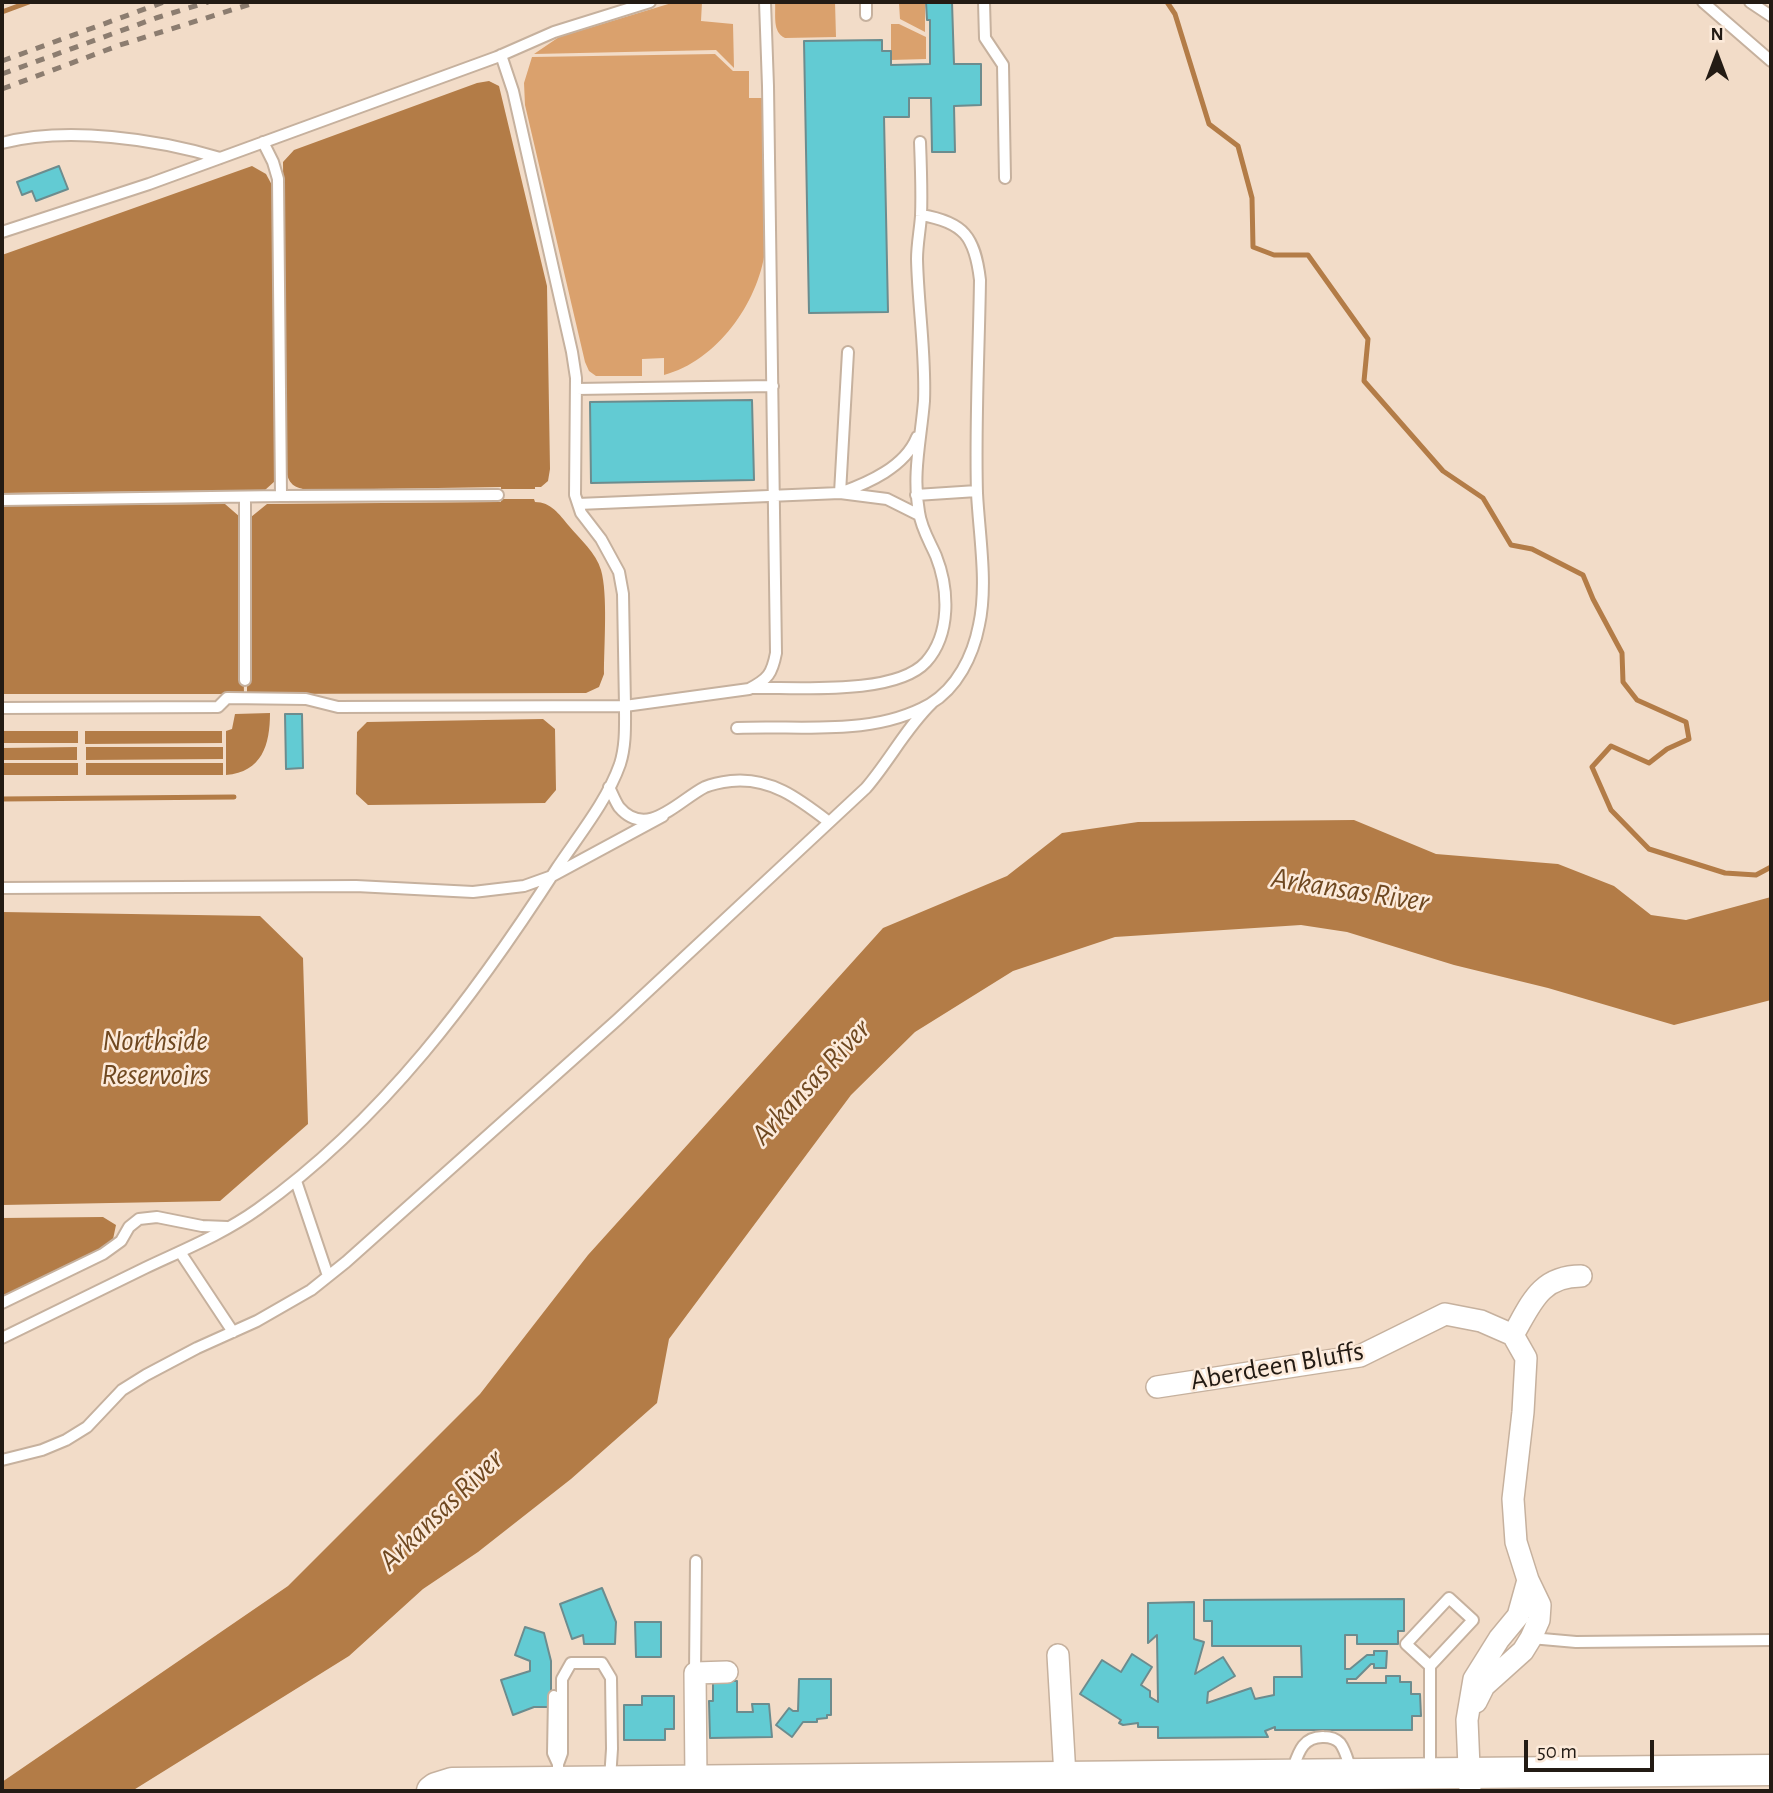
<!DOCTYPE html>
<style>
body{margin:0}
#map{position:relative;width:1773px;height:1793px;overflow:hidden;background:#f2dcc8;font-family:"Alegreya Sans",sans-serif}
canvas{display:block}
.frame{position:absolute;inset:0;border:4px solid #231b14;pointer-events:none}
.north{position:absolute;left:1682px;top:21px;width:70px;height:70px;-webkit-text-stroke:5px #fceada;paint-order:stroke;rotate:0deg;font-size:19px;font-weight:700;line-height:28px;text-align:center;color:#231b14}
.north::after{content:'';display:block;margin:auto;width:24px;height:32px;background:#231b14;clip-path:polygon(50% 0,100% 100%,50% 72%,0 100%)}
.scale{position:absolute;left:1524px;top:1740px;width:130px;height:32px;box-sizing:border-box;border:4px solid #231b14;border-top:0;padding-left:9px;font-size:21px;line-height:24px;white-space:nowrap;color:#231b14;-webkit-text-stroke:5px #fceada;paint-order:stroke}
</style>
<div id="map">
<canvas width="1773" height="1793"></canvas>
<div class="frame"></div>
<div class="north">N</div>
<div class="scale">50 m</div>
</div>
<script>
const g = document.querySelector('canvas').getContext('2d');
g.lineJoin = 'round';
function fillPath(path, color) { g.fillStyle = color; g.fill(path, 'evenodd'); }
function stroke(path, color, width, dash) { g.strokeStyle = color; g.lineWidth = width; g.lineCap = dash ? 'butt' : 'round'; g.setLineDash(dash || []); g.stroke(path); }
function drawText(font, color, halo, rows, align = 'center') {
  g.font = font + ' "Alegreya Sans",sans-serif'; g.lineWidth = 5; g.setLineDash([]); g.textBaseline = 'middle'; g.strokeStyle = halo; g.fillStyle = color; for (const [text, x, y, turn = 0] of rows) {
    g.save(); g.translate(x, y); g.rotate((+turn || 0) * Math.PI / 180); g.textAlign = isNaN(turn) ? turn : align; if (halo) g.strokeText(text, 0, 0); g.fillText(text, 0, 0); g.restore();
  }
}
const green = new Path2D(`
 M675 2H702L701 21 733 24 734 68 716 50 534 54 559 37Z
 M775 2H835L836 37 785 38C772 32 776 15 775 2Z
 M925 2V32L900 19 899 3Z
 M891 24H899L926 37V59L891 60Z
 M715 54 733 71H749V98H762L765 251C758 303 717 361 664 375V358L642 359V376H596L589 371 585 362 525 105 524 83 532 57Z`);
const water = new Path2D(`
 M489 81 499 86 547 286 550 469 548 481 541 487H535V489H501V487L309 490C294 488 288 484 286 469L283 162 294 150 477 83Z
 M252 166 266 174 273 187 275 481 265 490 2 493V255Z
 M501 499H534L535 502C551 502 559 514 569 526 580 539 596 553 601 570 608 594 604 646 604 674L599 687 586 693 247 694V685L251 681V517L267 504 501 502Z
 M225 504 240 517 244 694H2V506Z
 M270 713C270 745 262 772 226 775V731L232 729 235 714Z
 M543 719 555 729 556 790 545 803 368 805 356 794 357 732 367 722Z
 M2 731H78V743H2Z
 M85 731H222V743L85 744Z
 M77 747V760H2V748Z
 M86 747H223V759L86 760Z
 M2 763H78V775H2Z
 M86 763H223V775H86Z
 M1354 820 1436 854 1558 864 1614 886 1651 915 1686 920 1771 897V1000L1674 1025 1548 988 1454 965 1347 932 1301 925 1115 937 1013 971 915 1032 851 1095 669 1339 657 1403 571 1479 478 1552 423 1589 349 1656 132 1791H2V1782L288 1586 480 1394 588 1255 883 928 1007 876 1062 833 1138 822Z
 M2 912 260 916 303 958 308 1124 220 1201 2 1205Z
 M103 1217 116 1225 112 1244 79 1263 2 1297V1218Z`);
const stream = new Path2D(`
 M1167 2 1175 14 1209 124 1238 146 1252 198 1253 247 1274 255H1308L1368 339 1364 381 1443 471 1483 498 1511 545 1532 549 1583 575 1593 599 1622 653 1623 682 1637 700 1686 722 1689 739 1667 749 1649 763 1611 746 1592 767 1611 810 1649 849 1725 873 1756 875 1771 867
 M2 12 29 2
 M2 799 234 797`);
const building = new Path2D(`
 M926 2H952L954 64H981V105L954 106 955 152H932L931 98H909V117H884L888 312 809 313 804 41 882 40V51H891V65L930 64V20H927Z
 M59 166 68 189 36 201 32 191 22 195 17 182Z
 M752 400 754 480 591 483 590 402Z
 M285 714H302L303 768 286 769Z
 M602 1588 616 1622 615 1644H584L583 1635 572 1639 560 1604Z
 M1404 1599V1631H1398V1644H1357V1635H1345V1669H1350L1367 1655H1374V1651H1387L1386 1668H1374V1664H1371L1356 1679H1347V1683H1386V1676H1400V1682H1411V1694H1420L1421 1716H1412V1730H1275V1727L1265 1731 1268 1737 1158 1738V1727H1138V1723L1123 1725 1119 1723 1121 1720 1080 1694 1102 1660 1121 1672 1132 1654 1152 1667 1141 1685 1150 1691V1697L1158 1702 1157 1635 1148 1643V1603L1194 1602V1639L1204 1642 1195 1674 1223 1657 1235 1676 1208 1692 1207 1703 1251 1688 1255 1699 1274 1695V1677H1302L1301 1646H1212V1621H1204V1600Z
 M635 1622H661V1657H636Z
 M525 1627 544 1633 551 1661V1707H534L513 1715 501 1680 530 1671V1661L515 1655Z
 M799 1679H831V1715H827V1718L817 1719V1722H803L792 1737 776 1725 789 1708 793 1711H798Z
 M713 1681H737V1712H753L752 1704H769L772 1737 710 1738 709 1701H713Z
 M642 1696H674V1729H665V1740H624V1705H642Z`);
const lane = new Path2D(`
 M866 2V15
 M984 2 985 38 1003 65 1005 178
 M1703 2 1771 61
 M1750 2 1771 16
 M501 55 513 91 572 352 576 378 575 495 581 513 601 539 619 572 623 594 625 706 749 689C768 679 772 674 776 653L768 86 765 2
 M263 142 273 162 278 179 281 496 498 495
 M2 143C67 126 156 139 220 158
 M2 232 149 184 497 57 554 32 650 2
 M848 352 840 493 887 499 919 515
 M576 389 773 386
 M916 495 977 491
 M245 497V680
 M2 500 281 496
 M578 504 840 493C868 483 905 467 917 437
 M751 688C795 687 895 696 926 662 951 634 949 589 936 556 930 542 921 528 919 512 912 474 921 439 924 401 926 354 918 306 917 259 917 245 920 230 921 216 922 192 921 167 920 142
 M2 708 218 707 227 698 306 699 338 707 625 706C625 725 626 745 620 764 607 801 579 835 557 868 475 995 383 1120 258 1209 223 1234 183 1250 145 1268 97 1291 50 1315 2 1338
 M737 728C801 725 872 737 930 704 957 688 973 656 979 625 988 584 979 534 977 493 975 422 979 351 980 280 975 237 964 222 921 215
 M609 787C612 793 615 801 619 807 647 840 679 800 705 787 712 784 723 782 731 781 771 777 799 799 829 822
 M2 888 356 886 473 892 524 886 552 876 663 816
 M296 1181 328 1276
 M180 1252 233 1332
 M2 1303 103 1254 121 1241 129 1227 139 1219 157 1217 202 1226 227 1227
 M2 1460 42 1450 66 1440 87 1427 122 1390 146 1375 197 1348 257 1321 311 1290 346 1262 617 1020 866 788C890 760 906 728 932 703
 M1531 1638 1576 1642 1771 1640
 M1430 1666 1406 1644 1449 1598 1473 1620 1430 1666V1772
 M695 1673 696 1561
 M554 1696 553 1753 558 1764
 M1292 1771C1298 1754 1302 1736 1324 1737 1330 1737 1336 1739 1340 1743 1346 1751 1348 1762 1351 1770
 M558 1781V1764L562 1753V1679L571 1663H602L611 1678 612 1749 610 1779`);
const street = new Path2D(`
 M1513 1335C1531 1304 1540 1276 1581 1276
 M1157 1387 1360 1356 1445 1314 1481 1321 1513 1335 1526 1358 1523 1412 1513 1499 1516 1542 1528 1580 1518 1616 1499 1639 1474 1679 1467 1720 1470 1791
 M1058 1655 1065 1776
 M1476 1702 1484 1686 1523 1651 1531 1638 1539 1620 1540 1605 1528 1580
 M696 1780 695 1673 727 1672`);
const secondary = new Path2D(`
 M432 1791 436 1788 452 1783 1771 1770`);
const rail = new Path2D(`
 M2 61 164 2
 M2 74 156 18 208 2
 M2 89 120 45 257 2`);
const streetNames = [
 ["Aberdeen Bluffs",1277,1366,-10]
];
const waterNames = [
 ["Arkansas River",1350,890,9],
 ["Northside",155,1041],
 ["Reservoirs",155,1075],
 ["Arkansas River",811,1082,-47],
 ["Arkansas River",441,1510,-44]
];
fillPath(green, '#daa16d');
fillPath(water, '#b37c47');
stroke(stream, '#b37c47', 5);
fillPath(building, '#62cbd3');
stroke(building, '#6c8c8e', 2);
stroke(lane, '#c6b19e', 14);
stroke(street, '#c6b19e', 24);
stroke(secondary, '#c6b19e', 33);
stroke(lane, '#fff', 10);
stroke(street, '#fff', 21);
stroke(secondary, '#fff', 30);
stroke(rail, '#8c7d70', 5, [9, 9]);
drawText('28px', '#231b14', '#fceada', streetNames);
drawText('italic 30px', '#6f4820', '#fceada', waterNames);
</script>
